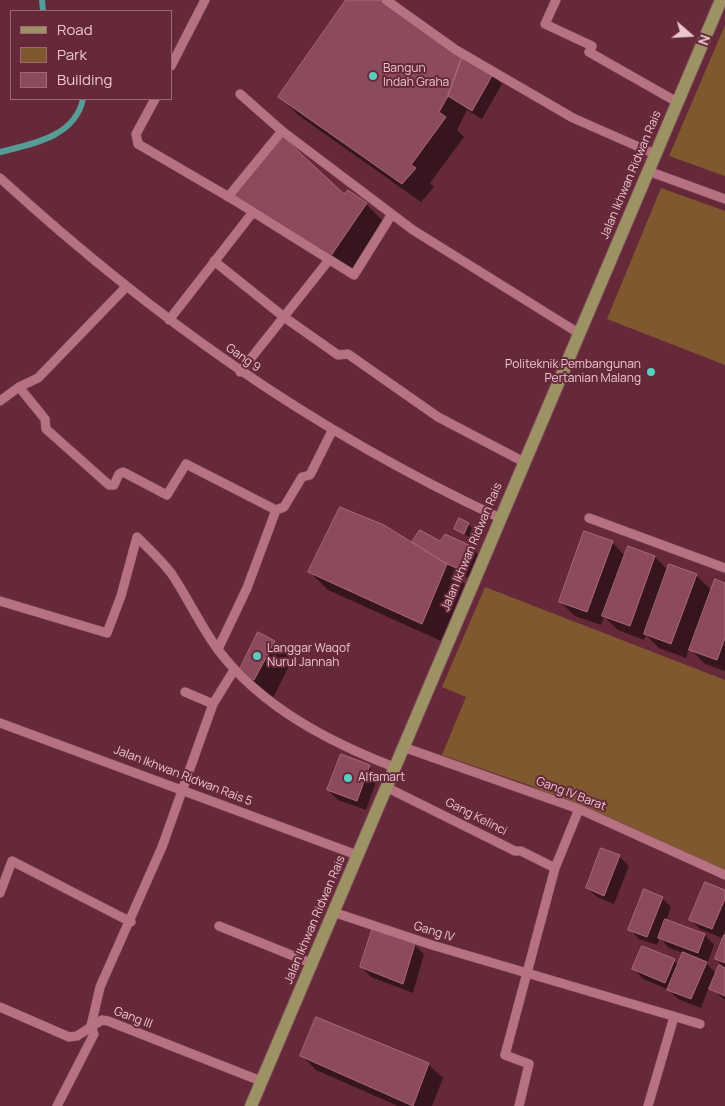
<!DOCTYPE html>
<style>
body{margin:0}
#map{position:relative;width:725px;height:1106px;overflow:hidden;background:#66293a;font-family:Manrope,sans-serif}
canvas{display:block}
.legend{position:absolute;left:10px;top:10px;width:162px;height:90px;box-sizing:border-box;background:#66293a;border:1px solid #9c6875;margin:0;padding:6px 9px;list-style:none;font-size:15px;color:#ecc6ce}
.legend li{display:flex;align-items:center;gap:10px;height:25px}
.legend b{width:25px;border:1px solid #9c6875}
.north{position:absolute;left:665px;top:10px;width:50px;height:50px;-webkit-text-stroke:4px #66293a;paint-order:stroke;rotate:109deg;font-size:14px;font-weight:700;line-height:20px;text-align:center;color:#ecc6ce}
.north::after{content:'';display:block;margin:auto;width:18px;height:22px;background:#ecc6ce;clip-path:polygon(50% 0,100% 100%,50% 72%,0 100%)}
</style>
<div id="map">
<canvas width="725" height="1106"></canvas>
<ul class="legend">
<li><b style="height:6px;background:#9c9263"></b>Road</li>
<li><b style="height:14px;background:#80582f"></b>Park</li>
<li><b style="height:14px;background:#8c4b5c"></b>Building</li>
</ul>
<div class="north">N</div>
</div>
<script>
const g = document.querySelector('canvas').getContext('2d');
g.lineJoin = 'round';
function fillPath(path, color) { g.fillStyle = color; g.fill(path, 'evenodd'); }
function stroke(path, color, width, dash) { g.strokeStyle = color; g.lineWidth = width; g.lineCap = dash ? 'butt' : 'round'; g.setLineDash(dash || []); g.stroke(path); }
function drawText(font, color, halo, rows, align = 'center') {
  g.font = font + ' Manrope,sans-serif'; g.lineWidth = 4; g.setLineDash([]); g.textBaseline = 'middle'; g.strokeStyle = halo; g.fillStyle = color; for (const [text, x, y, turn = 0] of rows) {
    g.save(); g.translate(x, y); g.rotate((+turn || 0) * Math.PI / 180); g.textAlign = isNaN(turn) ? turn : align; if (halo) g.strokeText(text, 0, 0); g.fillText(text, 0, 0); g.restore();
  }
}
const green = new Path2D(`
 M725 25V176L669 156Z
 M661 188 725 211V365L607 319Z
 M485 587 725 680V871L529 785 442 755 466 697 442 687Z`);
const shadow = new Path2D(`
 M348 0H380L492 75 502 84 482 119 467 110 457 130 464 137 430 183 434 187 421 202 298 115 280 97Z
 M348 192 366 204 385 223 349 275 253 215 344 195Z
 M468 524 472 528 469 537 456 529Z
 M414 542 441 543 472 548 482 558 473 580 452 571 465 584 441 641 328 590 309 571 418 546Z
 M612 542 625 556 628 547 655 557 668 570 696 575 712 591 725 585V671L705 664 689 648 686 658 659 648 646 635 644 640 618 630 604 617 601 625 575 616 560 602Z
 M274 642 292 660 273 698 259 690 241 671Z
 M369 767 378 776 366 810 338 800 328 790Z
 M619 856 629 866 614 904 597 897 587 888Z
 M725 892V931L723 936 725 937V968L716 959 724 939 700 929 690 919Z
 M662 898 671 907 666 921 705 935 714 945 707 964 717 974 725 969V1000L709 987 701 1008 678 999 669 990 643 979 634 969 674 961 679 965 684 953 669 948 660 938 657 945 639 939 630 929Z
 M415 945 424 954 413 993 371 977 361 967Z
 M302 1056 428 1064 443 1078 432 1106H398L316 1070Z`);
const stream = new Path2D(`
 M42 0 43 11
 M0 152C32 144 75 137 83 99`);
const building = new Path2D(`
 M346 0H382L462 57 448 96 439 112 446 117 411 165 416 168 402 184 278 97Z
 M462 57 493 74 472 111 448 96Z
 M284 138 344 194 348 190 367 203 330 257 233 197Z
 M340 507 384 525 447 564 422 624 308 572Z
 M459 518 469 523 464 534 454 529Z
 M420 530 440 541 445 534 473 547 463 571 447 564 412 542Z
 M584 531 613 541 587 612 559 602Z
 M628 546 655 556 630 626 602 616Z
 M669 564 697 574 671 644 644 634Z
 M715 579 725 583V638L717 660 689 650Z
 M258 632 275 641 254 680 239 671Z
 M341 754 370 765 357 801 327 790Z
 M601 848 620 855 604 896 586 888Z
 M705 882 725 890V899L712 929 689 920Z
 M644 889 663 897 647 937 628 930Z
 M665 919 705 934 698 953 658 938Z
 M372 930 415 944 403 984 360 967Z
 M724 935 725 936V963L715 959Z
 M642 946 675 959 665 983 632 969Z
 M683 952 707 962 691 999 667 990Z
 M719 965 725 968V996L709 989Z
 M316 1017 429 1063 413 1106 300 1056Z`);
const minor = new Path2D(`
 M386 0 456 50 573 118 655 154
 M556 0 545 24 592 46 589 52 677 102
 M171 66 205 0
 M240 94 282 131
 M155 99 136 134 138 144 234 200 354 275 392 214
 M648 171 725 199
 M0 178C153 318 311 430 500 518
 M228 197 282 131 413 230 580 334
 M214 261 284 317 338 355 348 354 438 417 524 462
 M169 320 253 212
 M240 372 329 260
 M19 387 45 419 46 429 109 485H114L119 474 123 472 167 495 186 464 276 510 284 507 302 477 310 475 332 431
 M0 401 19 387 38 378 126 287
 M589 518 725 568
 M0 601 107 633 121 596 137 537C149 549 161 560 171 573 188 598 201 627 219 651 262 707 329 742 394 767
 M218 649 247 588 276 510
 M185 692 213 704
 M0 723 357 855
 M403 747 579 809 725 875
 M386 787 515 851H521L555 868
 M0 893 12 861 131 922
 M333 912 432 945 700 1024
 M219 926 311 963
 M0 1007 69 1037 77 1036 102 1020 108 1021 261 1081
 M57 1106 94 1034 91 1026 100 987 162 847 213 704 234 670
 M519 1106 529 1064 505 1055 555 868 579 809
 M648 1106 674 1017`);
const major = new Path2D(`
 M251 1106 721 0`);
const markers = [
 [373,76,5,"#58cec0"],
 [651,372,5,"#58cec0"],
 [257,656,5,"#58cec0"],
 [348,778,5,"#58cec0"]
];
const poiNames = [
 ["Bangun",383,69],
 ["Indah Graha",383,83],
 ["Politeknik Pembangunan",641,365,"right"],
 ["Pertanian Malang",641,379,"right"],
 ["Langgar Waqof",267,649],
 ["Nurul Jannah",267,663],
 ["Alfamart",358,778]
];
const streetNames = [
 ["Jalan Ikhwan Ridwan Rais",631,175,-67],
 ["Gang 9",243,358,35],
 ["Jalan Ikhwan Ridwan Rais",472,547,-67],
 ["Jalan Ikhwan Ridwan Rais 5",183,776,21],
 ["Gang IV Barat",571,794,21],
 ["Gang Kelinci",476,817,27],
 ["Jalan Ikhwan Ridwan Rais",315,920,-67],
 ["Gang IV",434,932,17],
 ["Gang III",133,1018,21]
];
fillPath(green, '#80582f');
fillPath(shadow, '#0007');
stroke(stream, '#569c97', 6);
fillPath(building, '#8c4b5c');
stroke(building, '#ac6879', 1);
stroke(minor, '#7c4859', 10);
stroke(major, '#7c4859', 14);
stroke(minor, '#b77282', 9);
stroke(major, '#9c9263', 12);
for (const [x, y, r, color] of markers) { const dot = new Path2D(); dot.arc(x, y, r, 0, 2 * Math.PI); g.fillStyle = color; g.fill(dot); stroke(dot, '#66293a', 2); }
drawText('12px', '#ecc6ce', '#66293a', poiNames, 'left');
drawText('12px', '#ecc6ce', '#66293a', streetNames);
</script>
